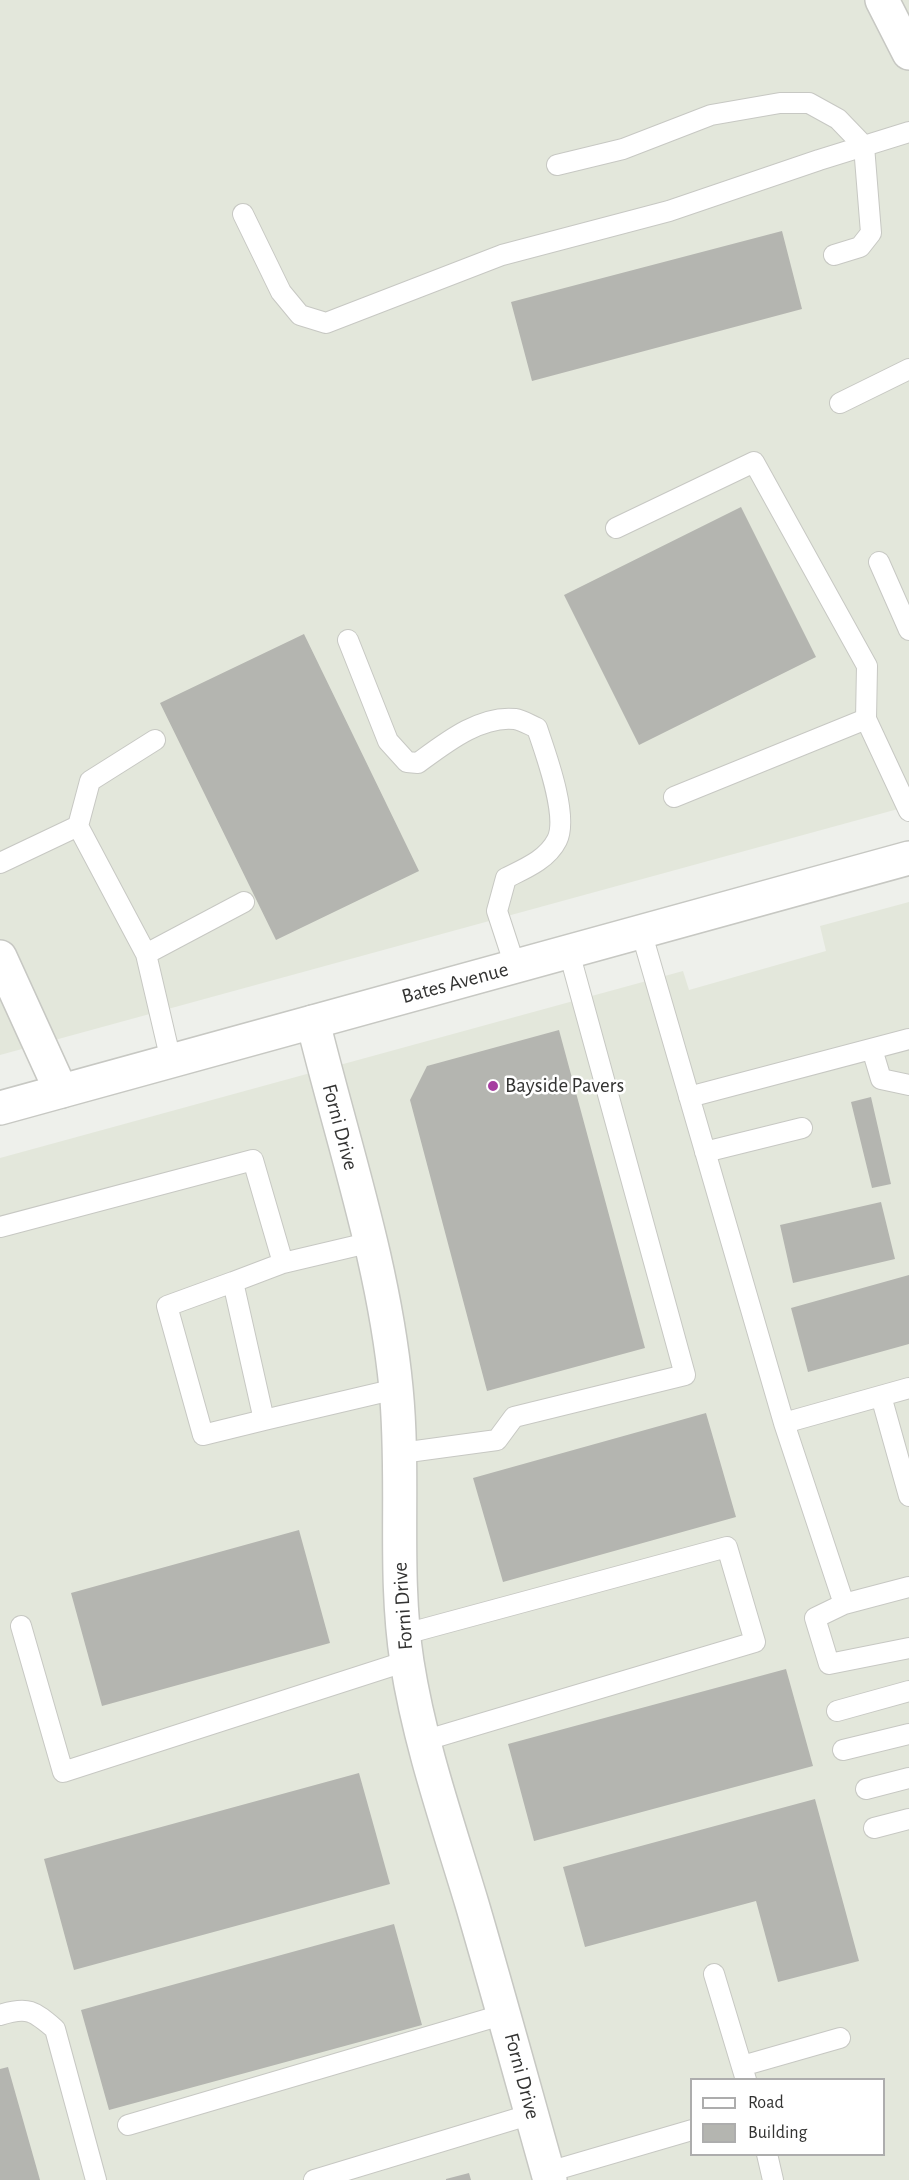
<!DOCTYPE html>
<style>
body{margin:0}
#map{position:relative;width:909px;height:2180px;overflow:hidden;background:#eef0eb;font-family:"Alegreya Sans",sans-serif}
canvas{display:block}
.legend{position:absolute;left:690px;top:2078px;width:195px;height:78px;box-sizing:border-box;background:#fff;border:2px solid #adadad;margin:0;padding:8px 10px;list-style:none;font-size:18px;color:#333332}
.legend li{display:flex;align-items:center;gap:12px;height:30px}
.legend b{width:30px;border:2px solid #adadad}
</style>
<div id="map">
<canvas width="909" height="2180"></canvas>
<ul class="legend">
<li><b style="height:8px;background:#fff"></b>Road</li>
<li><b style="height:16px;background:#b4b5b0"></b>Building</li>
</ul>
</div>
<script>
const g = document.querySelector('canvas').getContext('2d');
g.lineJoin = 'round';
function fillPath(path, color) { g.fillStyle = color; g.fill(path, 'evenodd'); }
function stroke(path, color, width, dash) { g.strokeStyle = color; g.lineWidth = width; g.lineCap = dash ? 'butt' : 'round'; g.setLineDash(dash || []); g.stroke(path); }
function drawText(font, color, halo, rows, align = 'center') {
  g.font = font + ' "Alegreya Sans",sans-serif'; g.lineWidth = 5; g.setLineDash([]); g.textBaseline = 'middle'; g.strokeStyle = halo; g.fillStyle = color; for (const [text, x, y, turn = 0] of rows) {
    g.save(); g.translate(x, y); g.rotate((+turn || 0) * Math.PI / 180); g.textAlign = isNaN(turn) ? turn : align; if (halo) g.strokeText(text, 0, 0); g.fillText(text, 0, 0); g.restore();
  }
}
const built = new Path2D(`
 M0 0H909V806L0 1055Z
 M909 902V2180H0V1158L683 971 689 990 826 951 820 926ZM692 2080H884V2154H692Z`);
const building = new Path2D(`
 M782 231 802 309 532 381 511 302Z
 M741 507 816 657 639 745 564 595Z
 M304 634 419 871 276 940 160 703Z
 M559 1030 645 1348 487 1391 410 1100 427 1066Z
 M871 1097 891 1184 872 1188 851 1102Z
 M881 1202 895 1259 793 1283 780 1225Z
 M909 1275V1344L808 1372 791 1308Z
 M706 1413 736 1517 503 1582 473 1478Z
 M299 1530 330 1643 102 1706 71 1593Z
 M786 1669 813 1766 534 1841 508 1744Z
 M359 1773 390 1884 74 1970 44 1859Z
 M815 1799 859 1961 778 1982 756 1901 585 1947 563 1867Z
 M394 1924 422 2025 109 2110 81 2010Z
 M8 2067 40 2180H0V2069Z
 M469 2173 471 2180H446V2179Z`);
const lane = new Path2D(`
 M557 165 623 149 711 115 780 103H809L838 119 864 146 871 233 860 247 834 255
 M243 214 281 292 300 315 326 323 502 255 669 211 819 160 909 132
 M840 403 909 369
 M616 528 754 462 867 666 866 719
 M879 562 909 630
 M348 640 388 741 407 762 418 763C444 744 480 715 515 719 522 720 530 725 537 728 545 752 569 816 557 840 547 860 524 869 506 878L497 911 515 966
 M674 797 866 719 909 811
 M78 826 90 781 155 740
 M0 863 78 826 146 954
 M641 931 784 1423 844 1604 909 1587
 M872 1049 881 1079 909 1085
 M171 1061 146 954 244 902
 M689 1097 909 1039
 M705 1152 802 1128
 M0 1227 253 1160 283 1263 372 1242
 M283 1263 233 1282 264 1420 396 1389
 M233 1282 167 1306 203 1435 264 1420
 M881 1396 909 1496
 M784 1423 909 1388
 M401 1453 497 1440 514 1417 685 1375 569 952
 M844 1604 815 1618 829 1664 909 1648
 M21 1626 63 1772 407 1661
 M405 1634 727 1547 755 1642 423 1741
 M837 1711 909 1691
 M843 1750 909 1734
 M866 1789 909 1778
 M874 1828 909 1819
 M714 1974 746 2080
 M0 2015C28 2006 34 2011 55 2029L96 2180
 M742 2066 840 2038
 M128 2125 505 2014
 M767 2154 773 2180
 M548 2172 692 2130
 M314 2180 532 2114`);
const street = new Path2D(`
 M882 0 909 53
 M0 957 61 1091
 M313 1022C343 1144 384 1263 396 1388 405 1479 393 1571 407 1662 420 1745 448 1824 472 1904 499 1996 524 2088 550 2180`);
const secondary = new Path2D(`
 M0 1108 909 858`);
const markers = [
 [493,1086,6,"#a63ea0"]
];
const streetNames = [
 ["Bates Avenue",455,983,-15],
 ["Forni Drive",340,1127,75],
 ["Forni Drive",403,1606,-94],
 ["Forni Drive",522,2076,75]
];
const poiNames = [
 ["Bayside Pavers",505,1086]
];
fillPath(built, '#e3e7db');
fillPath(building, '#b4b5b0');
stroke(lane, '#c7c8c3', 22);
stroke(street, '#c7c8c3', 36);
stroke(secondary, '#c7c8c3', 36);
stroke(lane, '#fff', 20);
stroke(street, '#fff', 33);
stroke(secondary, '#fff', 33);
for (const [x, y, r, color] of markers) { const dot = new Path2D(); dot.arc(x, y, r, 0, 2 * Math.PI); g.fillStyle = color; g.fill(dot); stroke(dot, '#fff', 2); }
drawText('21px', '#333332', '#fff', streetNames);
drawText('21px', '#333332', '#fff', poiNames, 'left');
</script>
